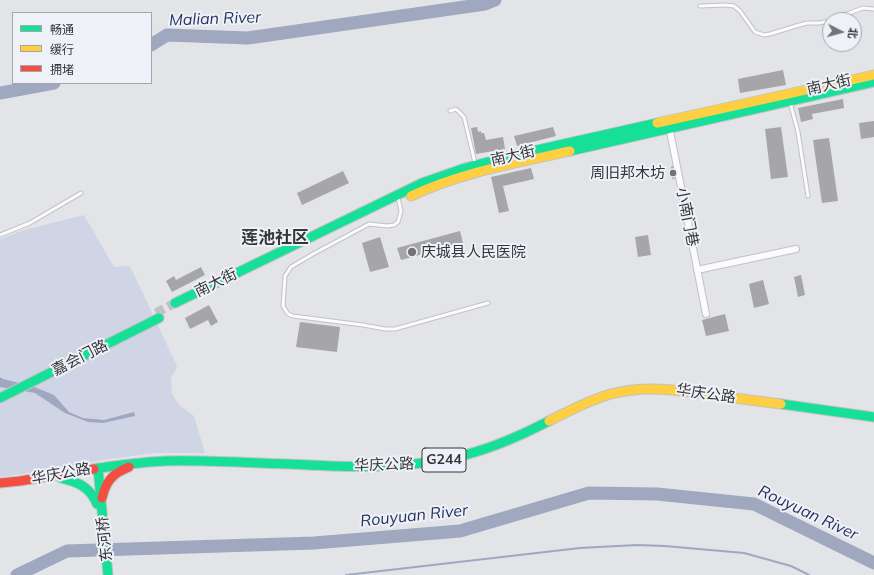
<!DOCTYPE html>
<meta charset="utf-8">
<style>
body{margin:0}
#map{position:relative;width:874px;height:575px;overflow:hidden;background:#e3e4e8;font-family:Mulish,"Noto Sans SC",sans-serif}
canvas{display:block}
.legend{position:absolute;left:12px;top:12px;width:140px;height:72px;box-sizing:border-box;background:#eef1f7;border:1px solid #a4a6ab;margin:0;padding:5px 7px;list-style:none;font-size:12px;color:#353638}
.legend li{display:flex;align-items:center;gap:8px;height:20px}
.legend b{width:20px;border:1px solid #a4a6ab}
.north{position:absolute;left:822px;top:12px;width:40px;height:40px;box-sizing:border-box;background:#eef1f7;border:1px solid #a4a6ab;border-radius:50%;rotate:96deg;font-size:11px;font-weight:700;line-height:16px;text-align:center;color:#353638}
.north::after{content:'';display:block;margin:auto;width:14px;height:18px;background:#727376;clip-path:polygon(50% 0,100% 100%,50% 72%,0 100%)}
</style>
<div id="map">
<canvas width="874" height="575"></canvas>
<ul class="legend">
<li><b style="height:5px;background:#16e098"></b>畅通</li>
<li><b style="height:5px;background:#ffcf43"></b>缓行</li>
<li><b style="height:5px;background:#f24e42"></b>拥堵</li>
</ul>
<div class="north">北</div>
</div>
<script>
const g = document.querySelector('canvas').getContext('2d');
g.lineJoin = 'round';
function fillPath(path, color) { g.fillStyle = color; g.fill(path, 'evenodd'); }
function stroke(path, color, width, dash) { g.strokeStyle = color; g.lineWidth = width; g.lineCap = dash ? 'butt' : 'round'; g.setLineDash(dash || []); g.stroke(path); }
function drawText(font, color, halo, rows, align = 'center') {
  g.font = font + ' Mulish,"Noto Sans SC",sans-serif'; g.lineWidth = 4; g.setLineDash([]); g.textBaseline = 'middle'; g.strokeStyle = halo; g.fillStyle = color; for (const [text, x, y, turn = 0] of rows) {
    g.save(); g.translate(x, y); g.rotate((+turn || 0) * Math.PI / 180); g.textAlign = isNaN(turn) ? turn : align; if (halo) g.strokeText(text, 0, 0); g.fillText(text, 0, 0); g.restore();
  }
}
const green = new Path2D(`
 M84 215 114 267 130 266 177 366 171 379 172 394 179 405 194 416 205 453H156L109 459 44 471 0 477V239L24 230Z`);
const water = new Path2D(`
 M0 377 3 379 32 386 54 395 69 412 83 418 104 420 134 412 135 416 103 423 88 422 65 413 35 393 0 387Z`);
const stream = new Path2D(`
 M346 575 580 548 637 545 665 546 744 553 791 566 809 575`);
const river = new Path2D(`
 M151 45 167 35 248 38 485 4 495 0
 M0 93 54 83
 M17 575 67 551 314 543 460 531 589 493 657 494 754 504 874 563`);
const building = new Path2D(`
 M783 70 786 85 740 93 738 79Z
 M843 99 844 108 812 114 813 119 801 122 798 108Z
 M874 121V137L861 139 859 123Z
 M477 127 478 132 481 131V133H484L486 140 503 137 505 149 476 154 471 128Z
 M553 127 556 136 517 146 514 136Z
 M781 127 788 177 771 179 765 129Z
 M829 138 838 201 822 203 813 140Z
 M674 166 676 178 672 179 671 167Z
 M531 168 534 179 503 186 509 211 499 213 491 177Z
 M343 171 349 183 302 205 297 193Z
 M460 231 463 243 401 260 397 248Z
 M648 235 651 255 638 257 635 237Z
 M380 237 389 267 370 272 362 243Z
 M201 267 205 275 172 292 166 281 174 276 176 280Z
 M801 275 805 295 798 297 794 277Z
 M763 280 769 304 754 308 749 284Z
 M209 305 218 322 211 326 208 320 190 329 185 318Z
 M725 314 729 331 706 336 702 320Z
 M300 322 340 327 337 352 296 347Z`);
const secondaryTunnel = new Path2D(`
 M156 313 175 303`);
const lane = new Path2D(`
 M700 6 726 5 734 6 740 11 755 32 764 35 770 34 796 26 807 23H819L830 21
 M831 20 863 8 874 9
 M790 102 798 132 808 196
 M450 111 456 109 464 117 475 163
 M398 197 401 211 398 222 394 225 387 226 369 224 313 254 291 267 285 276 283 306 288 314 293 316 363 325 385 329H395L488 303
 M0 235 30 223 81 193`);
const street = new Path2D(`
 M669 126 706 314
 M697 270 796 249`);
const fast = new Path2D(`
 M570 151 874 82
 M175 303 422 183 465 168 510 156 657 123
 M0 398 159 318
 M781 404 874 417
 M98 468 108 575
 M94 469C118 465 142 462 166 461 207 460 247 463 288 464 344 467 401 470 456 457 489 450 520 436 549 421
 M61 478C78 482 90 487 97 504`);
const slow = new Path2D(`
 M657 123 874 75
 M411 196C462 172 516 163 570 151
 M549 421C569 411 589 400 611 394 645 385 677 390 711 395 734 398 758 401 781 404`);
const jam = new Path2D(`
 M0 483 20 481 94 469
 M102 498C106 481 113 473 129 467`);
const markers = [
 [673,173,4,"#727376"],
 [412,252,5,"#727376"]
];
const shields = [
 [444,460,44]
];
const shieldNames = [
 ["G244",444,460]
];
const streetNames = [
 ["南大街",829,85,-13],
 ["南大街",513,156,-13],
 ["小南门巷",687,217,79],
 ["南大街",216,283,-26],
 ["嘉会门路",80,358,-27],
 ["华庆公路",706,394,8],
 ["华庆公路",384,465,-2],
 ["华庆公路",61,474,-10],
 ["东河桥",105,539,-96]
];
const poiNames = [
 ["周旧邦木坊",665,173],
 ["庆城县人民医院",421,252,"left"]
];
const waterNames = [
 ["Malian River",215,19,-2],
 ["Rouyuan River",808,513,25],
 ["Rouyuan River",414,516,-6]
];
const quarterNames = [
 ["莲池社区",275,238]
];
fillPath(green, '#cfd5e5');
fillPath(water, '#a0a8c0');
stroke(stream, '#a0a8c0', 2);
stroke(river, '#a0a8c0', 13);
fillPath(building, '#a6a6a9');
stroke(secondaryTunnel, '#c0c1c5', 9, [9, 4.5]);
stroke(lane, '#c2c2c5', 5);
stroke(street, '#c2c2c5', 8);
stroke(fast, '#c2c2c5', 11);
stroke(slow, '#c2c2c5', 11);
stroke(jam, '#c2c2c5', 11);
stroke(lane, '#fbfbfc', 3);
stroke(street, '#fbfbfc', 6);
stroke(fast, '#16e098', 9);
stroke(slow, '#ffcf43', 9);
stroke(jam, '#f24e42', 9);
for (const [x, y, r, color] of markers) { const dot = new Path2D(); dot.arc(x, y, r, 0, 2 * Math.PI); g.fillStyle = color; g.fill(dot); stroke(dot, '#eef1f7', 1.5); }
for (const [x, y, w] of shields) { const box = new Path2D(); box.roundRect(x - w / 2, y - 12, w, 24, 3); g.fillStyle = '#eef1f7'; g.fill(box); stroke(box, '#353638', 1); }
drawText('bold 14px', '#353638', null, shieldNames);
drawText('15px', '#353638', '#eef1f7', streetNames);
drawText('15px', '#353638', '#eef1f7', poiNames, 'right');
drawText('italic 16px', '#27325e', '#eef1f7', waterNames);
drawText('bold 17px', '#353638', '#eef1f7', quarterNames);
</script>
